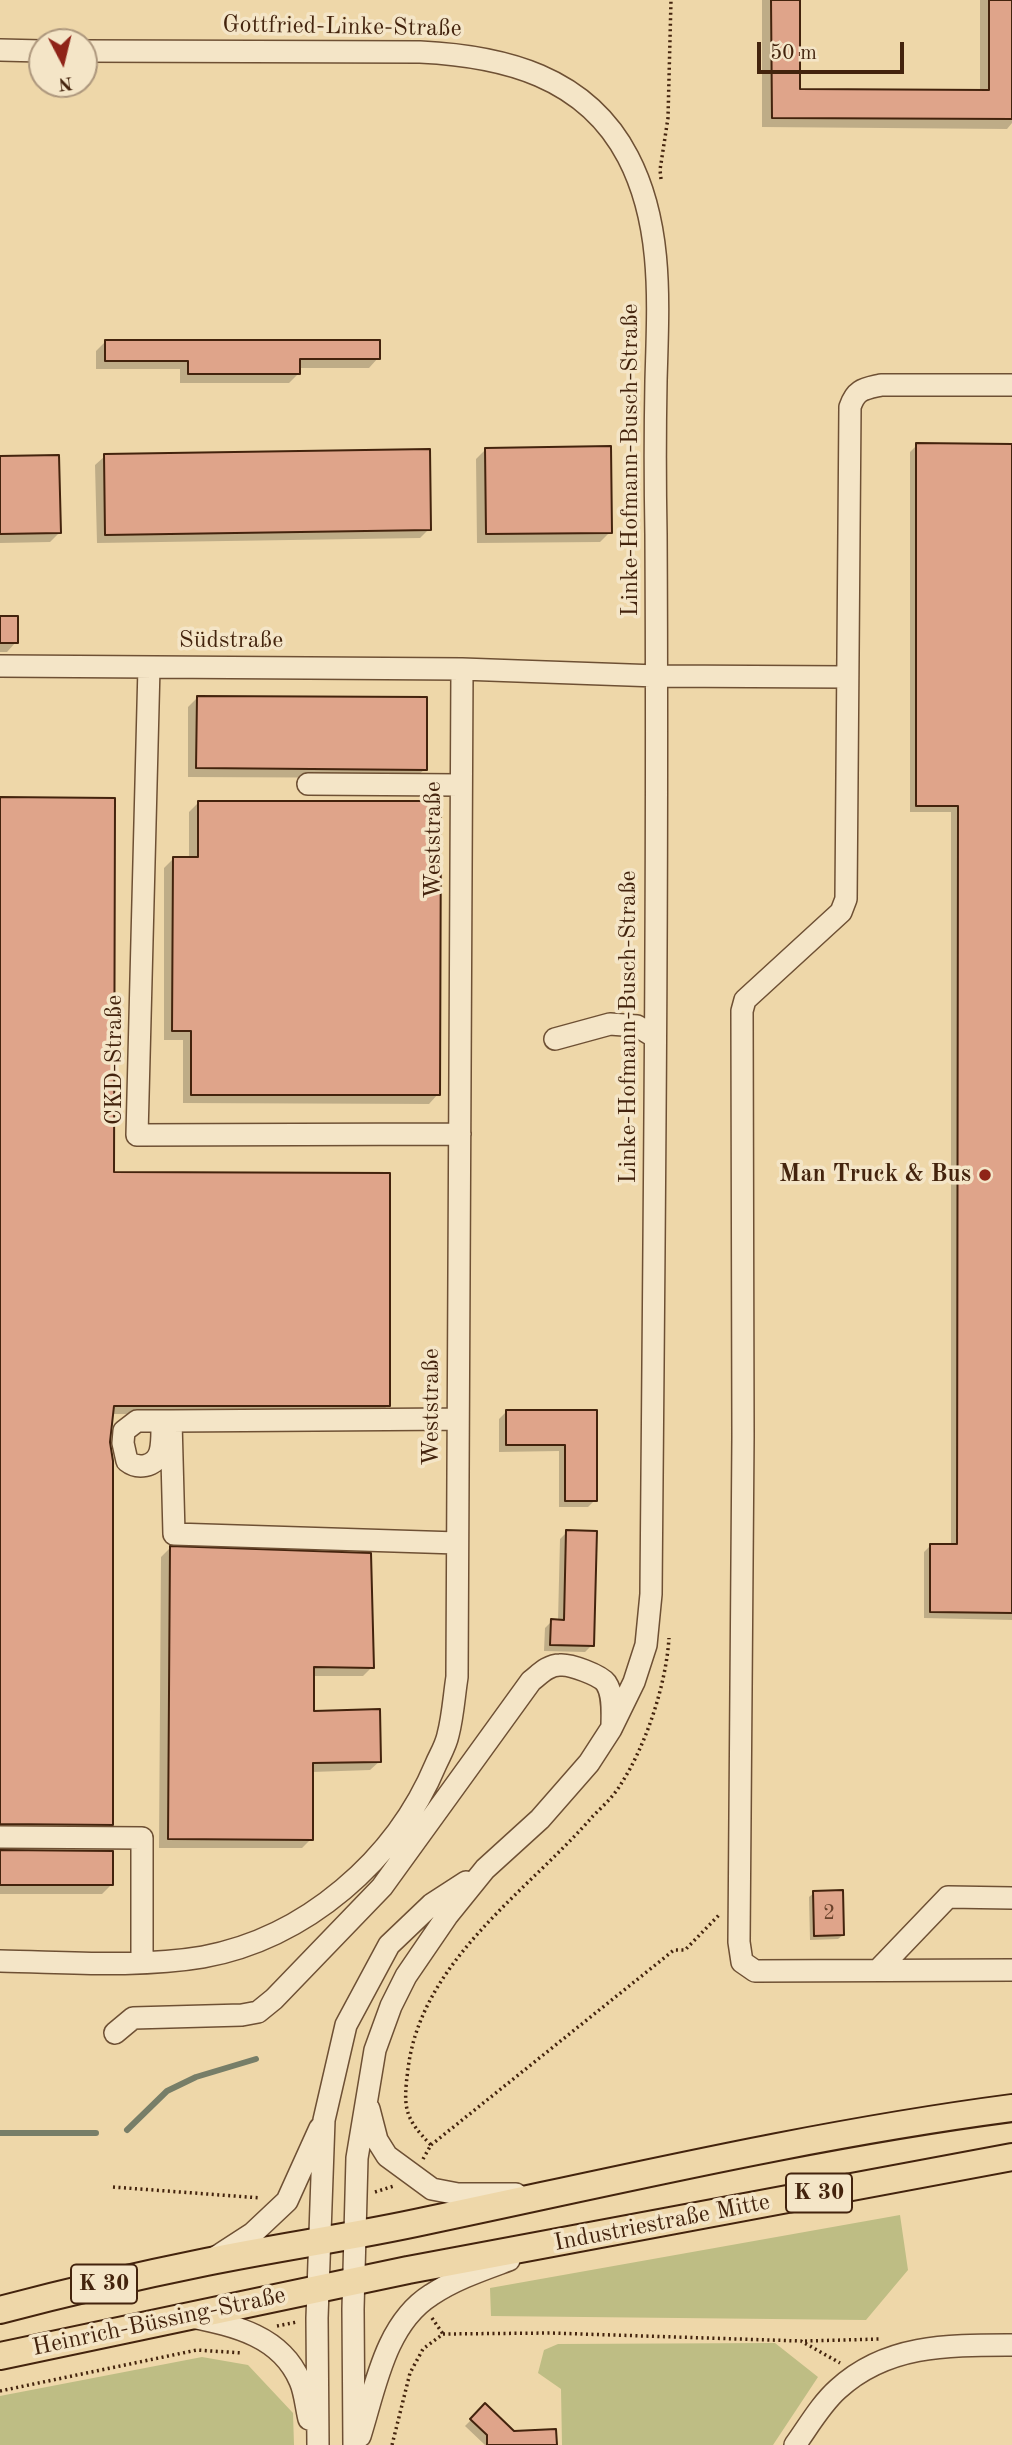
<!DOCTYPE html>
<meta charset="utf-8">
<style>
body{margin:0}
#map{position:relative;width:1012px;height:2445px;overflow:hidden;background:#eed7a9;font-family:"Old Standard TT",serif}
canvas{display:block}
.north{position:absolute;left:28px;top:28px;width:70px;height:70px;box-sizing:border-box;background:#f4e5c7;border:2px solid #ad977d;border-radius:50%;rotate:173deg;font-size:19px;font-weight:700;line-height:28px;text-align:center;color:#43230d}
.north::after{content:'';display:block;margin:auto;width:24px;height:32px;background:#8f2418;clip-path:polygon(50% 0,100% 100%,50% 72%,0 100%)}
.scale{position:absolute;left:757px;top:42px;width:147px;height:32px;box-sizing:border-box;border:4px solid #43230d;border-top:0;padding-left:9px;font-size:21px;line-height:24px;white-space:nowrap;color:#43230d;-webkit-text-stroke:5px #f4e5c7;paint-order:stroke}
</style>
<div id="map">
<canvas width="1012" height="2445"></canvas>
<div class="north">N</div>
<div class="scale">50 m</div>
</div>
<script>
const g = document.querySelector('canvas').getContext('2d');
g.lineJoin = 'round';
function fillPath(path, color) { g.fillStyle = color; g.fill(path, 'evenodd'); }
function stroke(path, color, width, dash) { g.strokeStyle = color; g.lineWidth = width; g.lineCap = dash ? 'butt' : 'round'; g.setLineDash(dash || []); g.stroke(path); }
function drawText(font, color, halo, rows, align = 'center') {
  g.font = font + ' "Old Standard TT",serif'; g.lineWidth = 7; g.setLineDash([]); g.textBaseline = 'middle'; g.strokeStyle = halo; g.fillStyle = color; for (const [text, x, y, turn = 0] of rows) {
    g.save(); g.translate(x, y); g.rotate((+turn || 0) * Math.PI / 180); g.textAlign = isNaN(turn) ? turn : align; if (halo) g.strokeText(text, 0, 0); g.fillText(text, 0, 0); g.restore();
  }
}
const green = new Path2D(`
 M900 2215 908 2270 866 2320 491 2316 490 2288Z
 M775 2343 818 2377 773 2445H562L561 2389 538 2373 544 2350 558 2344Z
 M202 2357 248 2365 293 2413 294 2445H0V2396Z`);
const shadow = new Path2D(`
 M762 0H798V91L980 92V0H1012V123L1007 129 762 127Z
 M106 341 378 358 369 368H299V373L289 383H180V369H96V351Z
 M917 445 1012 446V1620L924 1618V1552L931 1545H951V812H910V452Z
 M485 450 610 532 600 542 477 543 476 459Z
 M105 456 429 529 420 538 97 543 95 465Z
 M0 457 59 533 50 542 0 543Z
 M0 618 16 642 7 652H0Z
 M198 697 425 769 415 778 188 777V707Z
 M0 799 112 1174 388 1405 379 1415 111 1414 108 1442 111 1824 102 1833H0Z
 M198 803 438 1094 429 1104 183 1103V1040H164V868L173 859H189V812Z
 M506 1412H595V1500L588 1507H559V1451L499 1452V1419Z
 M567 1532 592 1645 585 1652 544 1651 545 1628 552 1621H558L560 1539Z
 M170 1548 372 1667 363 1676H312V1713L380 1761 370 1770 312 1772 311 1839 302 1848H159L161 1557Z
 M0 1852 111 1885 102 1894H0Z
 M814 1893 843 1935 838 1939 810 1940 809 1897Z
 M485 2406 513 2433 555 2445H485L465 2426Z`);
const stream = new Path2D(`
 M127 2130 167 2091 196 2077 256 2059
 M0 2133H96`);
const building = new Path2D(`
 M771 0H800V89L989 90V0H1012V119L772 118Z
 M105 340H380V359H300V374H188V361H105Z
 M916 443 1012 444V1613L930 1612V1544H957L958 806H916Z
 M611 446 612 533 486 534 485 448Z
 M430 449 431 530 105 535 104 454Z
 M59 455 61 533 0 534V456Z
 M0 616H18V643H0Z
 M197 696 427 697V770L196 768Z
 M0 797 115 798 114 1172 390 1173V1406H114L110 1442 113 1461V1825L0 1824Z
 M198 801H441L440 1095H191V1031H172L173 857H198Z
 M506 1410H597V1501H565V1445H506Z
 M566 1530 597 1531 594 1646 550 1645 551 1619 564 1620Z
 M170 1546 371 1553 374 1668 314 1667V1711L380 1709 381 1762 313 1763V1840L168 1839Z
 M0 1850 113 1851V1885H0Z
 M843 1890 844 1935 814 1936 813 1891Z
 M485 2403 514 2431 556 2429 557 2445H487V2435L470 2419Z`);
const path = new Path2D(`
 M661 179 660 170 668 118 671 0
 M431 2145 674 1950H685L720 1914
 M423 2159 431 2145C404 2118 403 2107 408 2069 421 1961 527 1892 593 1816 603 1806 614 1796 621 1784 646 1745 666 1685 669 1638
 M113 2187 261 2198
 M375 2192 394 2186
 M432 2318 443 2334
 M277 2326 297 2322
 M805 2341 881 2339
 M0 2391 197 2350 242 2353
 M392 2445 410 2373 423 2349 443 2334 550 2333 801 2341 840 2363`);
const minor = new Path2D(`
 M0 50 42 51
 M84 51 420 52C503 56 586 76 628 157 664 226 658 305 656 381 655 432 655 483 656 534 658 887 654 1240 651 1594L646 1645 634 1682 611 1729 589 1763 540 1819 485 1869 447 1916 406 1976 391 2006 375 2050 357 2158 353 2309 354 2445
 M1012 385H881C864 389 856 389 850 407L846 899 841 912 745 1000 742 1011 743 1437 739 1942 742 1962 755 1971 1012 1970
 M0 666 462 669 657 676 847 677
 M149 667 137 1135 460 1134
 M308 784 460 785
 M555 1039 610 1024 637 1026 655 1037
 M137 1421H171L162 1429C162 1436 162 1445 160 1452 155 1468 137 1469 127 1461L123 1443 124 1431Z
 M457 1543 174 1534 171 1421 458 1419
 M0 1837 142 1838V1962
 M0 1961C66 1962 138 1968 203 1957 306 1938 396 1860 436 1764 440 1755 446 1745 448 1735 453 1716 454 1696 457 1677L462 669
 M879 1969 948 1897 1012 1898
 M115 2033 133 2018 242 2015 258 2012 274 1999 382 1887 531 1681C540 1674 548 1665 560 1665 570 1664 600 1675 606 1683 614 1695 612 1714 612 1727
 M369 2109 377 2140 387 2156 432 2189 458 2194H516
 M216 2257 253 2233 287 2201 320 2128
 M192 2317C235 2326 281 2336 300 2381 305 2392 306 2407 309 2419
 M360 2436C375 2389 385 2324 431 2295 455 2279 482 2270 509 2260
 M318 2445 317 2318 324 2120 346 2025 389 1945 432 1904 466 1882
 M795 2445C808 2427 821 2404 838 2389 887 2344 949 2345 1012 2345`);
const major = new Path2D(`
 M0 2310C68 2292 137 2276 206 2262 279 2247 352 2237 425 2221 620 2180 814 2134 1012 2108
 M0 2356 408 2270 1012 2157`);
const markers = [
 [985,1175,7,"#8f2418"]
];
const numberNames = [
 ["2",829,1913]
];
const shields = [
 [819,2193,66],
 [104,2284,66]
];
const shieldNames = [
 ["K 30",819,2193],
 ["K 30",104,2284]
];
const streetNames = [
 ["Gottfried-Linke-Straße",342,27,1],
 ["Linke-Hofmann-Busch-Straße",631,460,-90],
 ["Südstraße",231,641],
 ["Weststraße",434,840,-90],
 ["Linke-Hofmann-Busch-Straße",629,1027,-90],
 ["CKD-Straße",115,1060,-90],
 ["Weststraße",432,1407,-90],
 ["Industriestraße Mitte",662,2223,-11],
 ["Heinrich-Büssing-Straße",159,2322,-12]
];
const poiNames = [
 ["Man Truck & Bus",971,1175]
];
fillPath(green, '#bebd84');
fillPath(shadow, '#0003');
stroke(stream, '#777e68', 6);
fillPath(building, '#dfa48a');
stroke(building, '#43230d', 2);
stroke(minor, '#6e5034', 24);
stroke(major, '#43230d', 30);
stroke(path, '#43230d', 3.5, [2, 3.5]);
stroke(minor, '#f4e5c7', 21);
stroke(major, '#eed7a9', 26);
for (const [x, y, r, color] of markers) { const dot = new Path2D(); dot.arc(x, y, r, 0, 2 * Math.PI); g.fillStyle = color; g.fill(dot); stroke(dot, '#f4e5c7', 2.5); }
drawText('21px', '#6a432c', null, numberNames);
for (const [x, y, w] of shields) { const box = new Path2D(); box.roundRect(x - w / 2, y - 19.5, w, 39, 5); g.fillStyle = '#f4e5c7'; g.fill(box); stroke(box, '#43230d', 2); }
drawText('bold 23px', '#43230d', null, shieldNames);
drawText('24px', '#43230d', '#f4e5c7', streetNames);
drawText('bold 24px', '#43230d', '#f4e5c7', poiNames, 'right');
</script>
